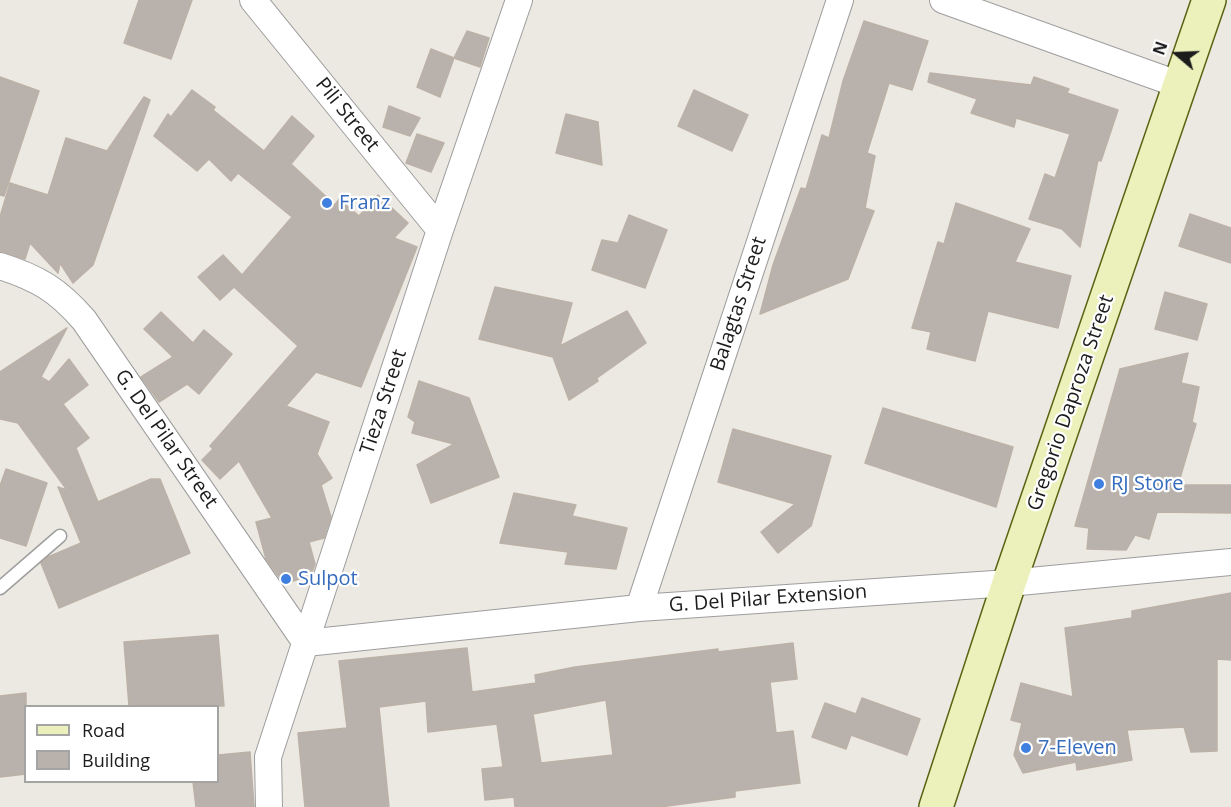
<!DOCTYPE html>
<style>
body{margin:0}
#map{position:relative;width:1231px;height:807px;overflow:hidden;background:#ece9e3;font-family:"Open Sans",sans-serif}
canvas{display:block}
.legend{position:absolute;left:24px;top:705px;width:195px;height:78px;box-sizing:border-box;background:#fff;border:2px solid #a4a4a4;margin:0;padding:8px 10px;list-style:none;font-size:18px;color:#1c1c1c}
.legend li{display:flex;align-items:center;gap:12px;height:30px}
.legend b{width:30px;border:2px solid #a4a4a4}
.north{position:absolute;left:1147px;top:24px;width:60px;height:60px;-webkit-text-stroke:4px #fff;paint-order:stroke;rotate:289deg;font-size:16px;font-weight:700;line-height:24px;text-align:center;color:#1c1c1c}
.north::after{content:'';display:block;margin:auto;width:21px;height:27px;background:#1c1c1c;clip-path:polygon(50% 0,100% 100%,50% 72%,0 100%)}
</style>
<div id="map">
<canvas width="1231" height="807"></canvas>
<ul class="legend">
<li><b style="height:8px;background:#ecf1bc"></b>Road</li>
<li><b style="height:16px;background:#b9b2ac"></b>Building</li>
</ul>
<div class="north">N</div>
</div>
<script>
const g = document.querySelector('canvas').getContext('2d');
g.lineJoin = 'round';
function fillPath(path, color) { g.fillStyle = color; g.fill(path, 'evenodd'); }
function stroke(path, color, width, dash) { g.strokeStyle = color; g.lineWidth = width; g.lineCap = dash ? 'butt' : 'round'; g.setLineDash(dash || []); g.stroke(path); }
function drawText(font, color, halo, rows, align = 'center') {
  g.font = font + ' "Open Sans",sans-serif'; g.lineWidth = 4.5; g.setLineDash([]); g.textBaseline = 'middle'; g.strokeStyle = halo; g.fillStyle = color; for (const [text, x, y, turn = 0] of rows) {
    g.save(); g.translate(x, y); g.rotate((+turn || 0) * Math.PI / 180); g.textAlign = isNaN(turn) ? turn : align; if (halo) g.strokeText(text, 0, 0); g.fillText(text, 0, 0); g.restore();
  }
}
const building = new Path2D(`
 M139 0H192L171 59 124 43Z
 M864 21 928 41 912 90 889 83 867 153 875 156 865 208 874 211 848 279 760 314 773 265 801 188 806 189 822 135 829 138 843 81Z
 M467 31 489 38 480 67 454 58Z
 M431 49 454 58 440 97 417 87Z
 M930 73 1031 85 1034 77 1069 89 1067 93 1118 110 1101 161 1098 160 1080 247 1062 229 1029 219 1045 174 1055 178 1070 134 1016 118 1014 127 971 113 977 99 928 82Z
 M0 77 39 91 4 196 0 195Z
 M192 90 215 107 213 110 264 151 292 116 314 136 291 164 335 205 339 199 359 216 378 195 408 223 394 238 417 247 361 387 316 372 286 406 329 422 317 454 332 478 321 485 331 517 324 538 309 542 315 564 311 575 284 584 266 559 256 522 272 518 239 461 220 479 202 460 213 449 210 446 298 346 234 287 220 300 198 277 223 255 242 275 292 217 238 173 231 181 209 159 197 171 154 136 168 114 171 117Z
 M694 90 748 115 732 151 678 126Z
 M144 97 150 100 93 265 73 283 60 263 58 273 30 243 25 259 0 251V217L10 183 48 195 66 138 107 151Z
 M389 106 420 118 410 136 383 127Z
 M566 114 598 122 602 165 556 153Z
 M417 134 444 143 431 172 406 163Z
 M956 203 1030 229 1015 262 1071 276 1058 328 988 311 975 361 927 349 931 332 912 328 938 242 944 244Z
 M1190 214 1231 228V263L1179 246Z
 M629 215 667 230 645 288 592 270 602 240 618 243Z
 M495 287 572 303 560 346 627 311 646 343 597 378 598 381 569 400 553 357 479 339Z
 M1165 292 1207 304 1197 340 1155 329Z
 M161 312 193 343 204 330 232 354 199 394 187 384 159 402 141 377 173 357 144 329Z
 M67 328 41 377 49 382 69 359 88 385 63 404 89 438 76 448 98 502 151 479H160L190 553 59 608 41 563 48 557 81 543 58 487 67 490 18 423 0 419V372Z
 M1188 353 1181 383 1199 387 1192 422 1196 424 1178 485H1231V513L1157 512 1149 539 1135 535 1126 550 1087 549 1089 528 1075 526 1120 369Z
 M419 381 469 398 499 477 431 503 417 465 454 444 412 433 415 422 408 417Z
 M883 408 1013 447 996 507 865 463Z
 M733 429 831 456 811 526 778 553 761 532 795 504 718 482Z
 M6 469 47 483 26 546 0 538V486Z
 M514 493 576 505 572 516 627 528 616 569 565 564 568 552 500 543Z
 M1231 593V660L1217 659V751L1191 752 1184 727 1127 730 1132 760 1077 770 1076 762 1023 773 1014 755 1022 723 1011 720 1021 683 1073 697 1065 628 1132 618V611Z
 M218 635 224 706H129L124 642Z
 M793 643 797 679 770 682 776 733 793 731 800 783 735 791V797L660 807H515L514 797 485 800 482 769 503 767 497 724 428 732 426 701 379 707 389 807H305L298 733 347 728 339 661 467 648 472 692 536 683 535 675 575 667 718 649V652ZM606 700 613 755 541 763 533 714Z
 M26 693V774L0 777V696Z
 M862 698 920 719 907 755 851 735 846 749 812 737 825 703 856 714Z
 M250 752 254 807H196L193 782H218V755Z`);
const lane = new Path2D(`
 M0 588 60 536`);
const street = new Path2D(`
 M253 0 440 230
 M943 0 1180 85
 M0 266C38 278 58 290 84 320L306 643 639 608 1009 583 1231 562
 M639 608 840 0
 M269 807 268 757 440 230 519 0`);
const secondary = new Path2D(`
 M936 807 1009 583 1209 0`);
const markers = [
 [327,203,6,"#3f7fe0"],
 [1099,484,6,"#3f7fe0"],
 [286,579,6,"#3f7fe0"],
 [1026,748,6,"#3f7fe0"]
];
const streetNames = [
 ["Pili Street",347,115,51],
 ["Balagtas Street",739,304,-72],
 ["Tieza Street",384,402,-72],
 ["Gregorio Daproza Street",1071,403,-71],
 ["G. Del Pilar Street",166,439,55],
 ["G. Del Pilar Extension",768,599,-4]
];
const shopNames = [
 ["Franz",339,203],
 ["RJ Store",1111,484],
 ["Sulpot",298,579],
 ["7-Eleven",1038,748]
];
fillPath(building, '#b9b2ac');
stroke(building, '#bcb1a7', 1.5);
stroke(lane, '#9d9d9d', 15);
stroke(street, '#9d9d9d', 28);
stroke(secondary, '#586411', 36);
stroke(lane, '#fff', 12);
stroke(street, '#fff', 26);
stroke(secondary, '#ecf1bc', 33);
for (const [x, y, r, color] of markers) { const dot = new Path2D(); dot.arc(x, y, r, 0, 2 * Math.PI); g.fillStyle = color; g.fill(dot); stroke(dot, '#fff', 2); }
drawText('20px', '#1c1c1c', '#fff', streetNames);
drawText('20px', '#366cbe', '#fff', shopNames, 'left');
</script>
